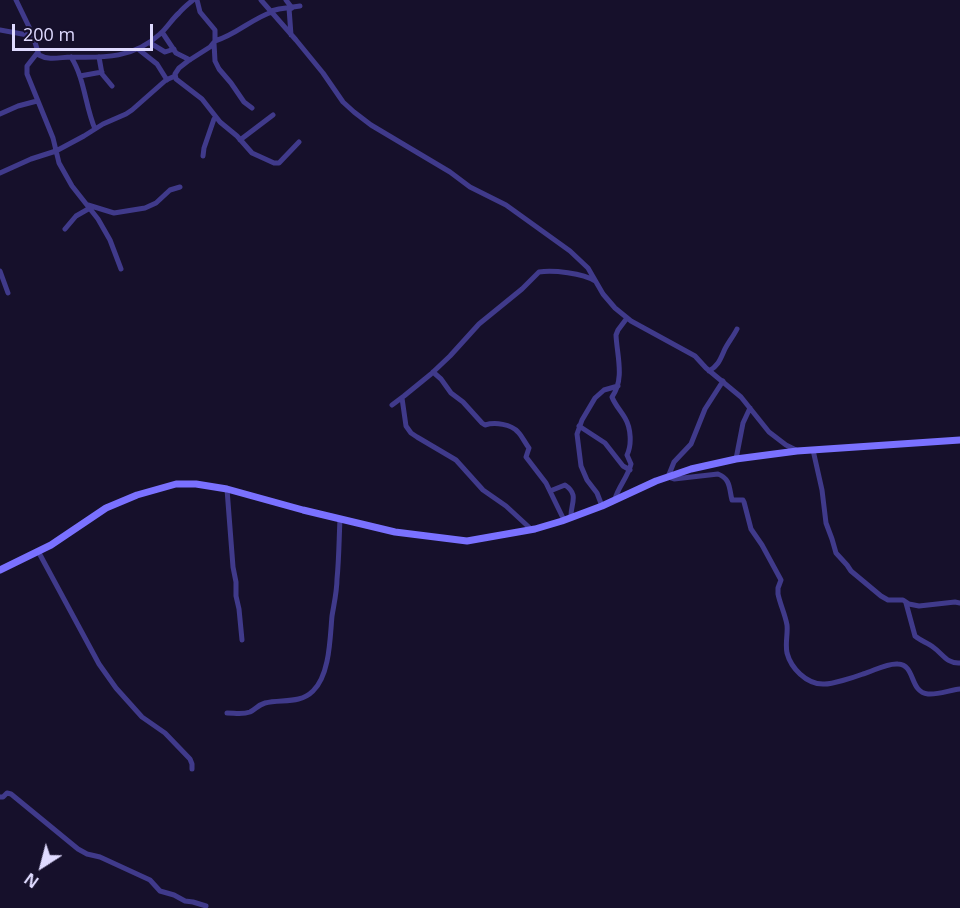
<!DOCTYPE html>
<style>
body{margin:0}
#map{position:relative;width:960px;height:908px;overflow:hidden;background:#16102b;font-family:"Open Sans",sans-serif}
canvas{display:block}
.north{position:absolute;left:12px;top:836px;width:60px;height:60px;-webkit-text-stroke:4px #16102b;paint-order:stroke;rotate:216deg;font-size:16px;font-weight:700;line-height:24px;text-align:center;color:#dfdaff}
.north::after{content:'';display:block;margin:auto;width:21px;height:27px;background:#dfdaff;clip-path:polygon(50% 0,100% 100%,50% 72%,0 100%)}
.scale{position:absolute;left:12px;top:24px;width:141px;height:27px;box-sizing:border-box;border:3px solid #dfdaff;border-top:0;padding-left:8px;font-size:18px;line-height:21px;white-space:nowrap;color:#dfdaff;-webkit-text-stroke:4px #16102b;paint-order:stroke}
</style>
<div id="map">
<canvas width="960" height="908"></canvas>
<div class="north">N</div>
<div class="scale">200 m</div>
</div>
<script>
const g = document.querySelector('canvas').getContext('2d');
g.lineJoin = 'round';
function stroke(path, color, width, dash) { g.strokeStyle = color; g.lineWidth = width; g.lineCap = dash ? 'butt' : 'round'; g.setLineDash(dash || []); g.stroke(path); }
const street = new Path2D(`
 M16 0 32 33 39 55C49 61 61 57 71 57 105 58 134 58 160 34 167 28 172 19 179 13 183 8 188 4 193 0
 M197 0 200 12 215 30V41L210 47 188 61 179 68 175 74 176 79 202 99 220 122 237 136 252 153 274 163H279L299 142
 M261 0 296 40 323 73 343 102 354 112 371 125 450 172 470 187 506 205 570 251 588 268 603 294 615 308 631 321 695 356 706 368 741 397 769 432 786 445 796 450
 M286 0 292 8
 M289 8 291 35
 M271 11 279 9 300 6
 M0 30 33 36
 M162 32 176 53 190 60
 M215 41C236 35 251 19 272 12
 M150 43 165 52 174 49
 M214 43 215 61 219 69 231 83 244 102 252 108
 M138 49 157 64 167 80
 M38 52 27 66V74L53 138 59 163 72 186 98 219 110 240 121 269
 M71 57C85 79 85 106 95 129
 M99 57 102 74 112 86
 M80 76 102 72
 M0 114 18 106 37 101
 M240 140 273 115
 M203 156 204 148 214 119
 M0 173 31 159 56 151 84 136 103 124 126 114 132 110 166 80 175 76
 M88 205 114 213 145 208 156 203 170 190 180 187
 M65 229 76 216 90 208
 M0 271 8 293
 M709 371C718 366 720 360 724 351 727 344 733 337 737 329
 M433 372 441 379 451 393 463 402 482 423 485 425C495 422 511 424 518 432 522 436 525 443 529 448L526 457 546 483 564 520
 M723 381 705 409 691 444 674 462 668 477 674 479 718 474C731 479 729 489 732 500H743L744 502 751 529 762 545 781 580 778 588V594C780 604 785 614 787 625 788 634 785 643 787 653 791 668 806 684 823 684 830 685 855 677 863 674 874 671 886 663 898 664 916 665 909 692 928 694 938 695 950 690 960 689
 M402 398 406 426 411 433 417 437 456 460 483 490 506 506 532 530
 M392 405 404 396 431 374 450 356 479 324 522 289 539 272C553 270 583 273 595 281
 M579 426 605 443 623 466 630 470
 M813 450 822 490 826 523 832 539 836 553 847 565 851 571 881 596 888 600H903L909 604 919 606 955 602 960 603
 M736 459 743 423 750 408
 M227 489 233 567 236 582V596L239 609 242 640
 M550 491 565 485C580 495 570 504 571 518
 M615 499C618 487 628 477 631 464L627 455C632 445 631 428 625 418 621 411 615 405 612 397 625 379 617 356 616 335L618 330 627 318
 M602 506 597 493 587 480 581 466 577 434 582 420 595 398 604 390 618 386
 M38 551 99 664 116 688 142 717 165 733 190 759 192 764V769
 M906 603 915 636C921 641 928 643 933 647 943 654 947 664 960 663
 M227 713C235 713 242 715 250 712 256 709 258 705 265 703 282 699 300 704 313 691 330 675 330 637 332 616 334 604 337 591 337 579 339 559 339 539 340 519
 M0 797H3L7 793 11 794 78 849 87 854 100 857 150 880 160 891 174 895 185 901 193 902 206 906`);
const secondary = new Path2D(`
 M0 570 51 545 106 508 137 495 176 484H196L227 489 303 510 395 532 467 541 535 529 562 521 602 506 656 481 691 469 736 459 797 451 960 440`);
stroke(street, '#403a8b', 5);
stroke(secondary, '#7a71ff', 7);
</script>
